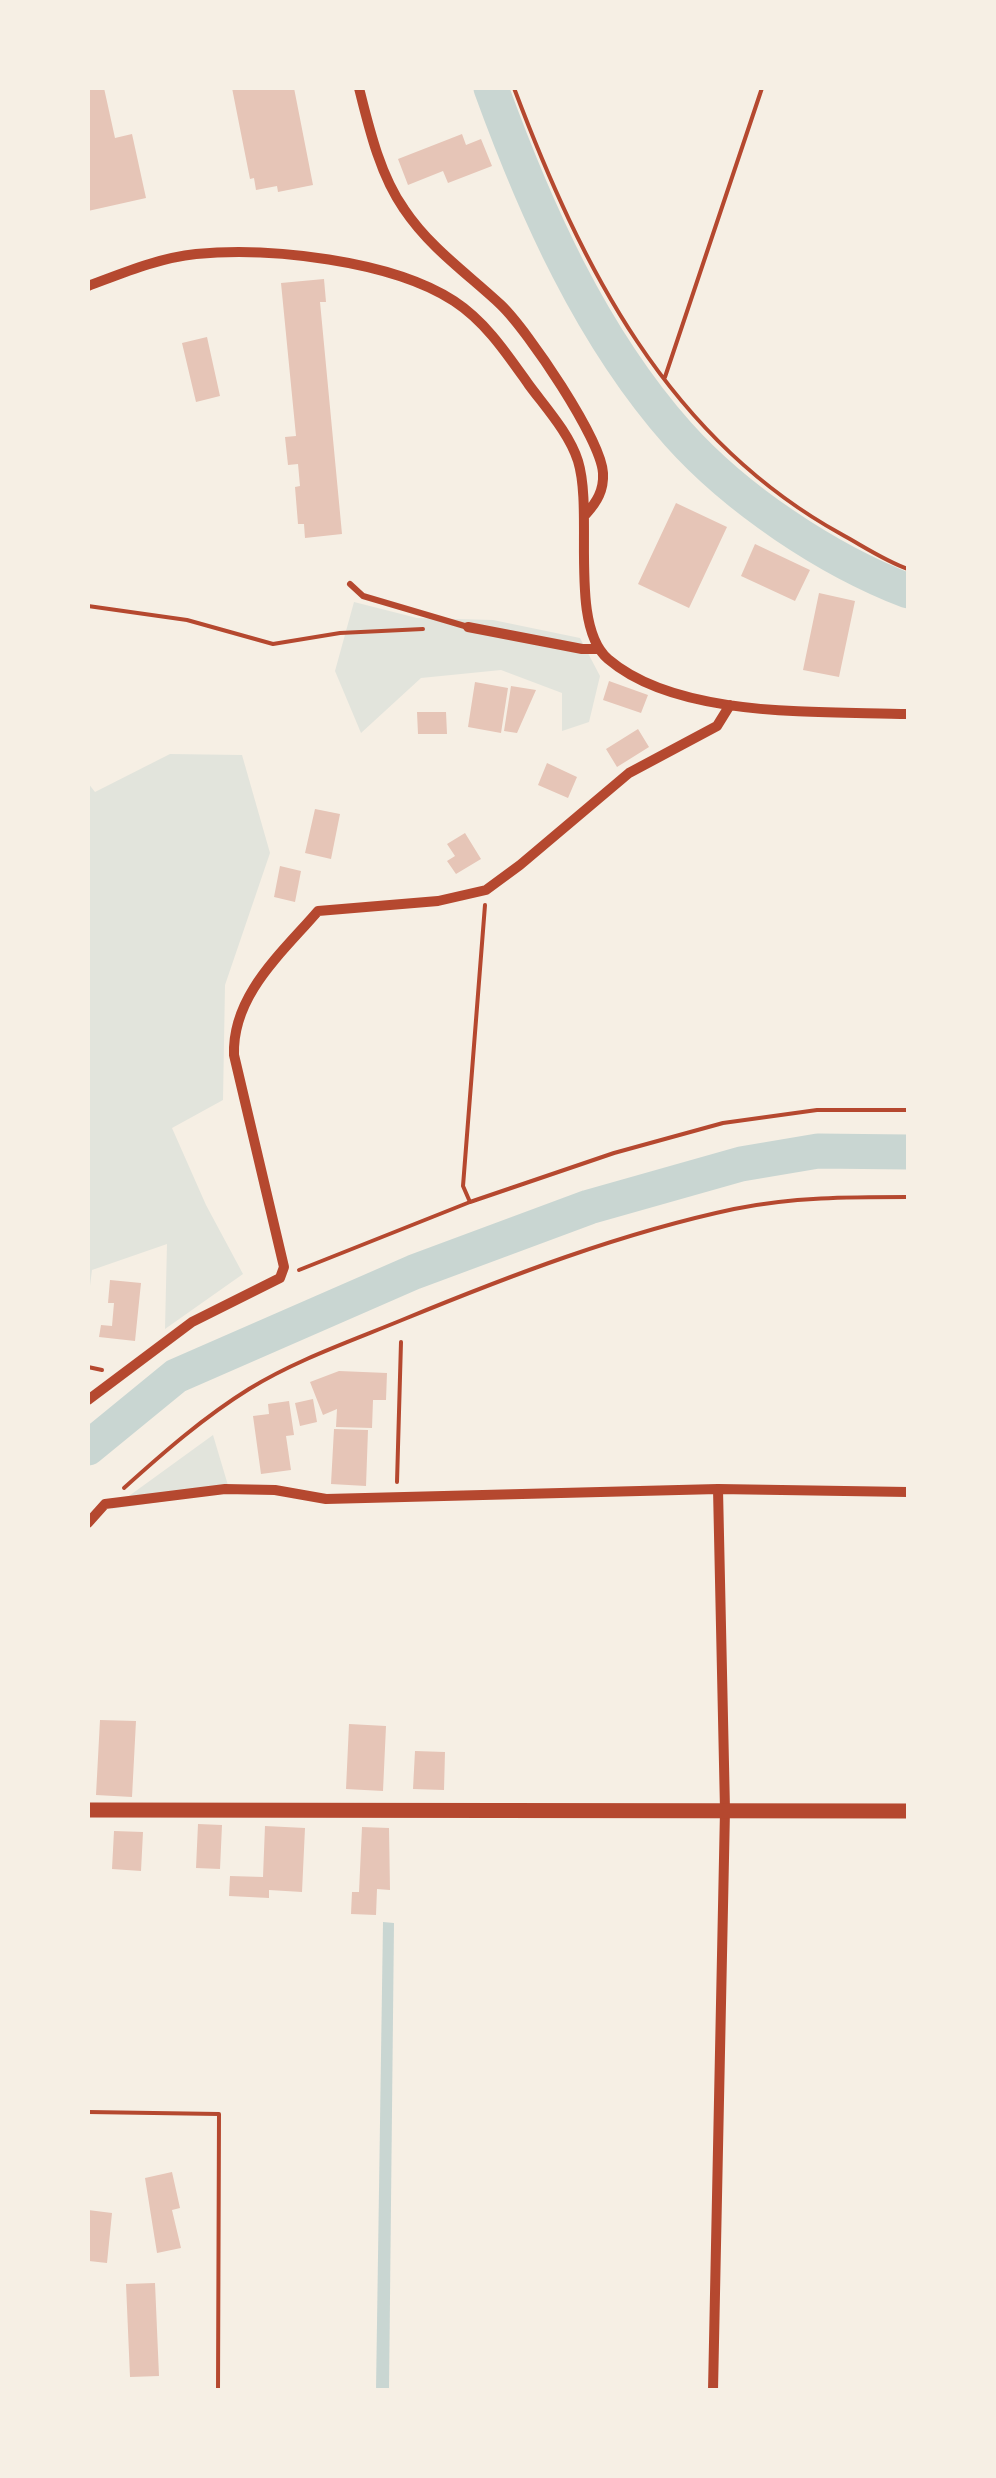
<!DOCTYPE html>
<style>
body{margin:0}
#map{position:relative;width:996px;height:2478px;overflow:hidden;background:#f6efe4;font-family:Arial,sans-serif}
canvas{display:block}
.frame{position:absolute;inset:0;border:90px solid #f6efe4;pointer-events:none}
</style>
<div id="map">
<canvas width="996" height="2478"></canvas>
<div class="frame"></div>
</div>
<script>
const g = document.querySelector('canvas').getContext('2d');
g.lineJoin = 'round';
function fillPath(path, color) { g.fillStyle = color; g.fill(path, 'evenodd'); }
function stroke(path, color, width, dash) { g.strokeStyle = color; g.lineWidth = width; g.lineCap = dash ? 'butt' : 'round'; g.setLineDash(dash || []); g.stroke(path); }
const green = new Path2D(`
 M354 602 417 618 493 620 580 638 600 676 589 722 562 731V693L501 670 421 678 361 733 335 671Z
 M170 754 242 755 270 853 225 985 223 1100 172 1128 206 1205 243 1274 165 1329 167 1244 92 1270 88 1302V783L95 792Z
 M213 1435 230 1492 111 1509Z`);
const water = new Path2D(`
 M383 1922 394 1923 389 2390H376Z`);
const river = new Path2D(`
 M491 88C535 209 591 336 678 434 736 499 827 560 908 591
 M88 1448 176 1376 414 1272 589 1207 741 1164 818 1151 908 1152`);
const building = new Path2D(`
 M88 88H104L115 138 132 134 146 198 88 211Z
 M232 88H294L313 185 278 192 277 186 256 190 254 178 250 179Z
 M462 134 466 145 481 139 492 166 448 183 443 171 408 185 398 159Z
 M324 279 326 302H320L342 534 305 538 304 524H298L295 487 300 486 298 464 288 465 285 437 296 436 281 283Z
 M207 337 220 396 196 402 182 343Z
 M676 503 727 527 689 608 638 584Z
 M755 544 810 570 795 601 741 576Z
 M819 593 855 601 839 677 803 670Z
 M609 681 648 695 641 713 603 700Z
 M475 682 508 688 501 733 468 727Z
 M511 686 536 690 517 733 504 731Z
 M417 712H446L447 734H418Z
 M638 729 649 747 617 767 606 749Z
 M547 763 577 777 568 798 538 785Z
 M315 809 340 814 331 859 305 853Z
 M465 833 481 859 456 874 447 861 455 856 447 844Z
 M280 866 301 871 295 902 274 897Z
 M110 1280 141 1283 135 1341 99 1337 101 1325 112 1326 114 1303H108Z
 M339 1371 387 1373 386 1400H373L372 1428 336 1427 337 1409 323 1415 310 1382Z
 M313 1399 317 1422 300 1426 295 1403Z
 M289 1401 294 1435 286 1436 291 1470 261 1474 253 1416 269 1414 268 1404Z
 M334 1429 368 1430 366 1486 331 1484Z
 M100 1720 136 1721 132 1797 96 1795Z
 M349 1724 386 1726 383 1791 346 1789Z
 M415 1751 445 1752 444 1790 413 1789Z
 M198 1824 222 1825 220 1869 196 1868Z
 M265 1826 305 1828 302 1892 269 1890V1898L229 1896 230 1876 263 1877Z
 M362 1827 389 1828 390 1890 377 1889 376 1915 351 1914 352 1892H359Z
 M114 1831 143 1832 141 1871 112 1869Z
 M172 2172 180 2208 172 2210 181 2248 157 2253 145 2178Z
 M88 2210 112 2213 107 2263 89 2261Z
 M155 2283 159 2376 130 2377 126 2284Z`);
const path = new Path2D(`
 M514 88C581 266 667 438 841 534 863 546 885 561 908 569
 M665 377 762 88
 M88 606 187 620 273 644 340 633 423 629
 M470 1202 463 1186 485 905
 M299 1270 470 1202 614 1153 723 1123 817 1110H908
 M88 1367 102 1370
 M397 1482 401 1342
 M124 1488C164 1452 204 1417 249 1389 296 1360 351 1341 402 1320 509 1276 621 1233 734 1209 792 1197 850 1197 908 1197
 M88 2112 219 2114 218 2390`);
const service = new Path2D(`
 M350 584 363 596 468 627`);
const minor = new Path2D(`
 M359 88C369 128 380 175 404 209 430 248 468 274 501 305 528 331 601 439 603 473 604 490 597 502 586 514
 M88 286C123 273 158 258 196 254 269 247 391 260 454 301 486 322 507 354 529 385 546 408 569 433 578 461 594 513 568 624 608 659 678 719 820 711 908 714
 M468 627 582 649H598
 M88 1400 192 1322 280 1278 284 1267 234 1055C232 995 282 953 318 911L438 901 486 890 520 865 629 773 717 726 730 705
 M88 1523 105 1504 225 1489 275 1490 326 1499 718 1489 908 1492
 M713 2390 725 1810 718 1489`);
const tertiary = new Path2D(`
 M88 1810 908 1811`);
fillPath(green, '#e2e4dc');
fillPath(water, '#c9d6d2');
stroke(river, '#c9d6d2', 35);
fillPath(building, '#e6c5b7');
stroke(path, '#b5482f', 4);
stroke(service, '#b5482f', 6);
stroke(minor, '#b5482f', 10);
stroke(tertiary, '#b5482f', 15);
</script>
